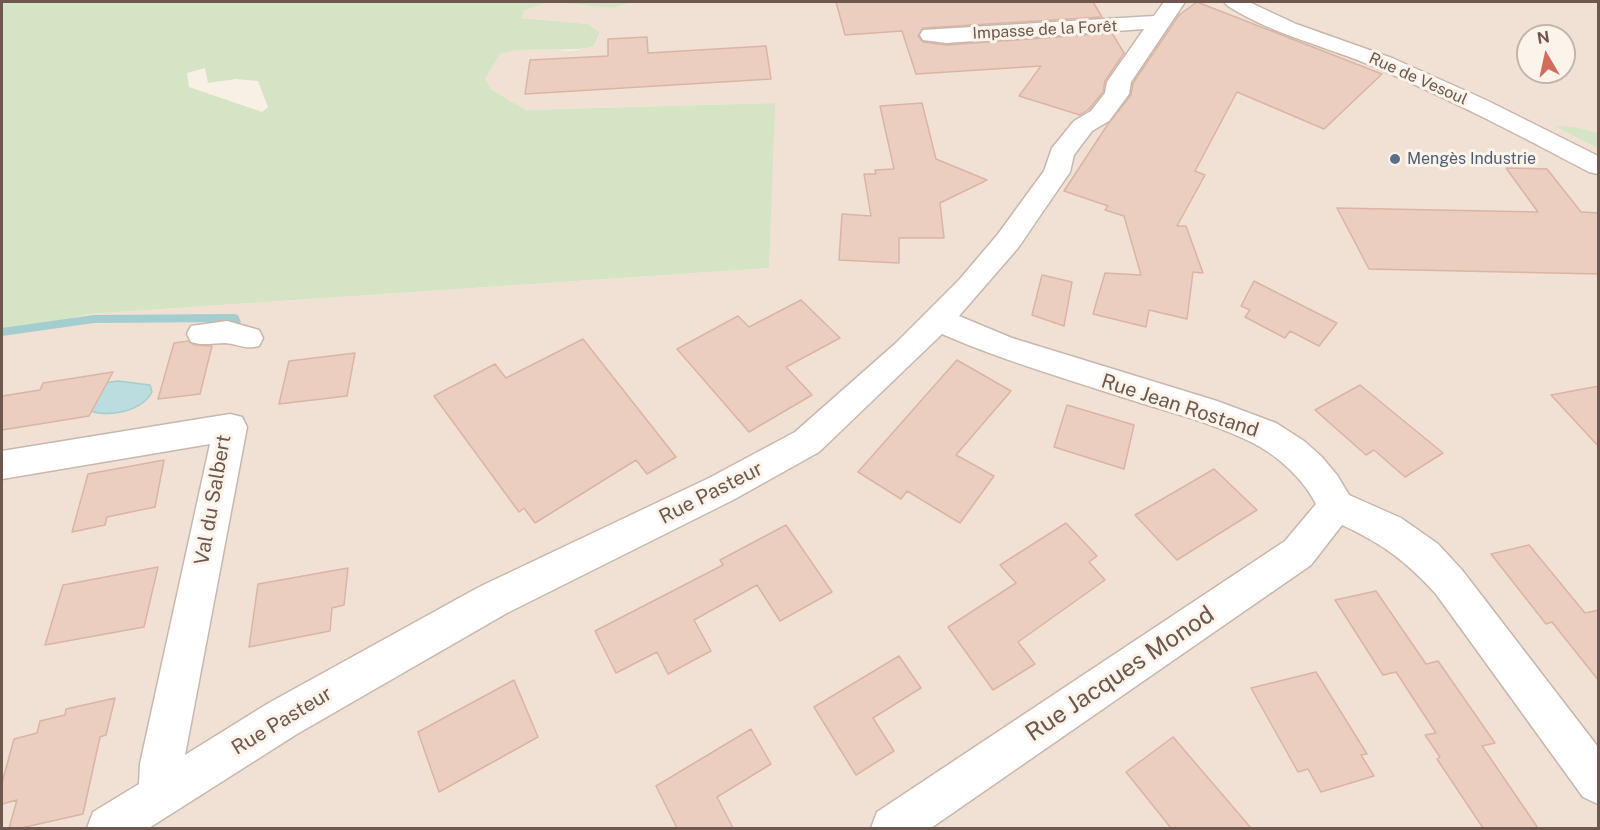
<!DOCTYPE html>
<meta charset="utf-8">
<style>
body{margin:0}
#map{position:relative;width:1600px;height:830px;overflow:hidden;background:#f9f0e5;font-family:"Public Sans",sans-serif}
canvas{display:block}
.frame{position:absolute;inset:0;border:3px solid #6e574e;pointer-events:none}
.north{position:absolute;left:1516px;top:24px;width:60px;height:60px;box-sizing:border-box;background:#fcf4eb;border:2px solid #c3b5ac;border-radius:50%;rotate:351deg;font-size:16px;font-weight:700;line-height:24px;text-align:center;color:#6e574e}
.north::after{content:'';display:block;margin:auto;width:21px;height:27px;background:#d36c5a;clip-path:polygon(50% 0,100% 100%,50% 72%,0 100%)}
</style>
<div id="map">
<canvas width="1600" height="830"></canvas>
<div class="frame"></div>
<div class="north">N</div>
</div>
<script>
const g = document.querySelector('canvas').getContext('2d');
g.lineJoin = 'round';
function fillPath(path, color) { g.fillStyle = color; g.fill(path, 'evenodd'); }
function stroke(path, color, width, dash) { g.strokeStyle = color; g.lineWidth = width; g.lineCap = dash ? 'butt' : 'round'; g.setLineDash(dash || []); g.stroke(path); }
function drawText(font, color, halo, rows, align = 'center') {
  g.font = font + ' "Public Sans",sans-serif'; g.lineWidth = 6; g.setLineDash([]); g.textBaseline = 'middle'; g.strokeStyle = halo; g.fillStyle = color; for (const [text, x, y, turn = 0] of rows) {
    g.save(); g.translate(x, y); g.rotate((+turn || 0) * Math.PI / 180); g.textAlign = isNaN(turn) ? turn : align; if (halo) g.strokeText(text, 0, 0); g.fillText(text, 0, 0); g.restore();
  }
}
const residential = new Path2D(`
 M550 2 612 8 634 2H1598V828H2V335L88 314 769 268 774 103 526 110 492 90 485 79 501 53 522 47 571 51 593 47 600 34 588 24 521 18 525 10ZM1528 36H1564V72H1528Z`);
const green = new Path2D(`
 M2 2H634L612 8 550 2 525 10 521 18 588 24 600 33 593 47C562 53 531 45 501 53L485 79 492 90 526 110 775 103 769 268 88 314 2 335ZM205 68 208 83 236 79 258 81 268 107 262 112 189 87 187 73Z
 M1555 126 1574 127 1598 133V148Z`);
const water = new Path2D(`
 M118 381 150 385 152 392C141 412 108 418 88 410L104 383Z`);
const stream = new Path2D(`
 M234 314 238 315 241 322 235 326 230 322 94 323 2 336V328L94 315Z`);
const building = new Path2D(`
 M836 2H1093L1102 17 923 28 918 36 923 42 946 45 1112 33 1124 53 1105 81 1103 92 1089 109 1080 115 1019 96 1041 66 916 74 902 31 845 35Z
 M1197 2 1382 74 1324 129 1237 92 1195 171 1205 175 1177 226H1186L1203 273 1193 272 1187 319 1149 310 1146 327 1093 314 1105 273 1141 275 1124 216 1105 210 1108 206 1064 191 1108 124 1131 95 1133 83 1179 15Z
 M647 37 648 53 766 46 771 79 525 94 530 60 608 56V39Z
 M922 103 936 159 987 180 940 203 944 238H899V263L839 260 842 214 871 216 864 174H876L875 170 894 169 880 106Z
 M1506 168 1547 169 1581 212 1599 213V274L1369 269 1337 208 1538 212Z
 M1042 275 1072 282 1064 326 1032 315Z
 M1254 281 1307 308 1337 323 1319 346 1290 331 1285 338 1245 317 1250 310 1241 306Z
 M801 300 840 338 786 367 812 395 749 432 677 349 738 316 749 327Z
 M583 339 676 457 647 474 636 460 535 523 524 508 519 512 434 396 495 364 506 378Z
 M188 341 195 345 212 346 200 394 158 399 174 343Z
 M355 353 347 396 279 404 289 361Z
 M957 360 1011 391 956 455 994 476 960 523 907 491 901 499 858 472Z
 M113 372 89 416 2 430V396L40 390 43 383Z
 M1360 385 1443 453 1405 477 1374 450 1366 455 1315 410Z
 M1599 386V447L1551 395Z
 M1067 405 1134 425 1124 469 1054 447Z
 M164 460 155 507 107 517 105 525 72 532 88 474Z
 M1214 469 1257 510 1177 560 1135 515Z
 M1066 523 1097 556 1089 562 1105 580 1018 642 1035 664 993 690 948 627 1016 583 1000 565Z
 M786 525 832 592 780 621 757 585 694 620 711 651 668 674 657 652 616 673 595 631 723 565 720 560Z
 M1529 545 1585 613 1599 610V681L1552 622 1546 624 1491 554Z
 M158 567 144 627 45 645 63 585Z
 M348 568 344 605 332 608 330 631 249 647 258 584Z
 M1376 591 1426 664 1438 661 1495 743 1482 746 1538 828H1483L1437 759 1440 757 1425 735 1436 733 1396 672 1383 675 1335 600Z
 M899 656 921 688 873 718 894 751 856 775 814 707Z
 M1316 672 1367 754 1361 755 1374 776 1321 792 1308 769 1298 772 1251 688Z
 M514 680 538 737 439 792 418 732Z
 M115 698 106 735 100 737 83 814 21 828H9L17 800 2 804V783L14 739 37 733 40 721 65 715 66 709Z
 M751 729 771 764 717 797 733 828H677L656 786Z
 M1173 737 1251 828H1171L1126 772Z`);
const minor = new Path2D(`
 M1164 2H1185L1131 82 1129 94 1109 121 1092 131 1074 155 1070 172 1018 248 959 316 1012 338 1217 401 1276 423 1304 441 1321 456 1337 475 1349 495 1401 518 1438 544 1462 570 1598 747V804L1583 797 1436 594C1406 561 1383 544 1342 525L1311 565 931 828H871L877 812 1285 541 1316 504C1303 478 1277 455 1251 442 1217 425 1180 415 1144 404 1076 382 1007 362 942 334L819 452 733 500 507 613 297 734 149 828H87L93 812 139 784 140 764 210 444 2 479V451L230 414 242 417 247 427 185 755 267 704 479 587 709 478 795 432 896 343 959 280 998 234 1044 171 1052 148 1074 121 1091 111 1105 93 1107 82 1144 29 946 43 923 40 920 35 923 30 1154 16Z
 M1224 2H1249L1296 24 1392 58 1486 100 1598 156V174L1589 172C1519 135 1448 98 1375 67 1326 46 1273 35 1228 6Z
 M227 321 259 330 263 338 259 346C245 350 239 344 225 343 213 343 204 346 191 342L187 334 191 326Z`);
const markers = [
 [1395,159,6,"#5c6f8a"]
];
const farStreetnames = [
 ["Impasse de la Forêt",1045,30,-3],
 ["Rue de Vesoul",1418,79,24]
];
const farServicenames = [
 ["Mengès Industrie",1407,159]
];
const streetNames = [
 ["Rue Jean Rostand",1180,406,18],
 ["Rue Pasteur",711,493,-27],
 ["Val du Salbert",213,500,-80],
 ["Rue Pasteur",282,721,-31]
];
const nearStreetnames = [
 ["Rue Jacques Monod",1120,674,-34]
];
fillPath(residential, '#f0e1d4');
fillPath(green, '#d4e4c5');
fillPath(water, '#bcdde0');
stroke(water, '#a4cdd0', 1.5);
fillPath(stream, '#a4cdd0');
fillPath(building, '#ebcec0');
stroke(building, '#dbb4a3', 1.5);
stroke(minor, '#c8b7ad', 3);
fillPath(minor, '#fff');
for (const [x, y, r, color] of markers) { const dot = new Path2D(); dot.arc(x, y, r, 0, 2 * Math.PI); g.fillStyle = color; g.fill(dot); stroke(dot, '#fcf4eb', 2); }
drawText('16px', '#6e574e', '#fcf4eb', farStreetnames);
drawText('16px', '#4e5e75', '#fcf4eb', farServicenames, 'left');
drawText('20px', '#6e574e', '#fcf4eb', streetNames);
drawText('24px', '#6e574e', '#fcf4eb', nearStreetnames);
</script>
